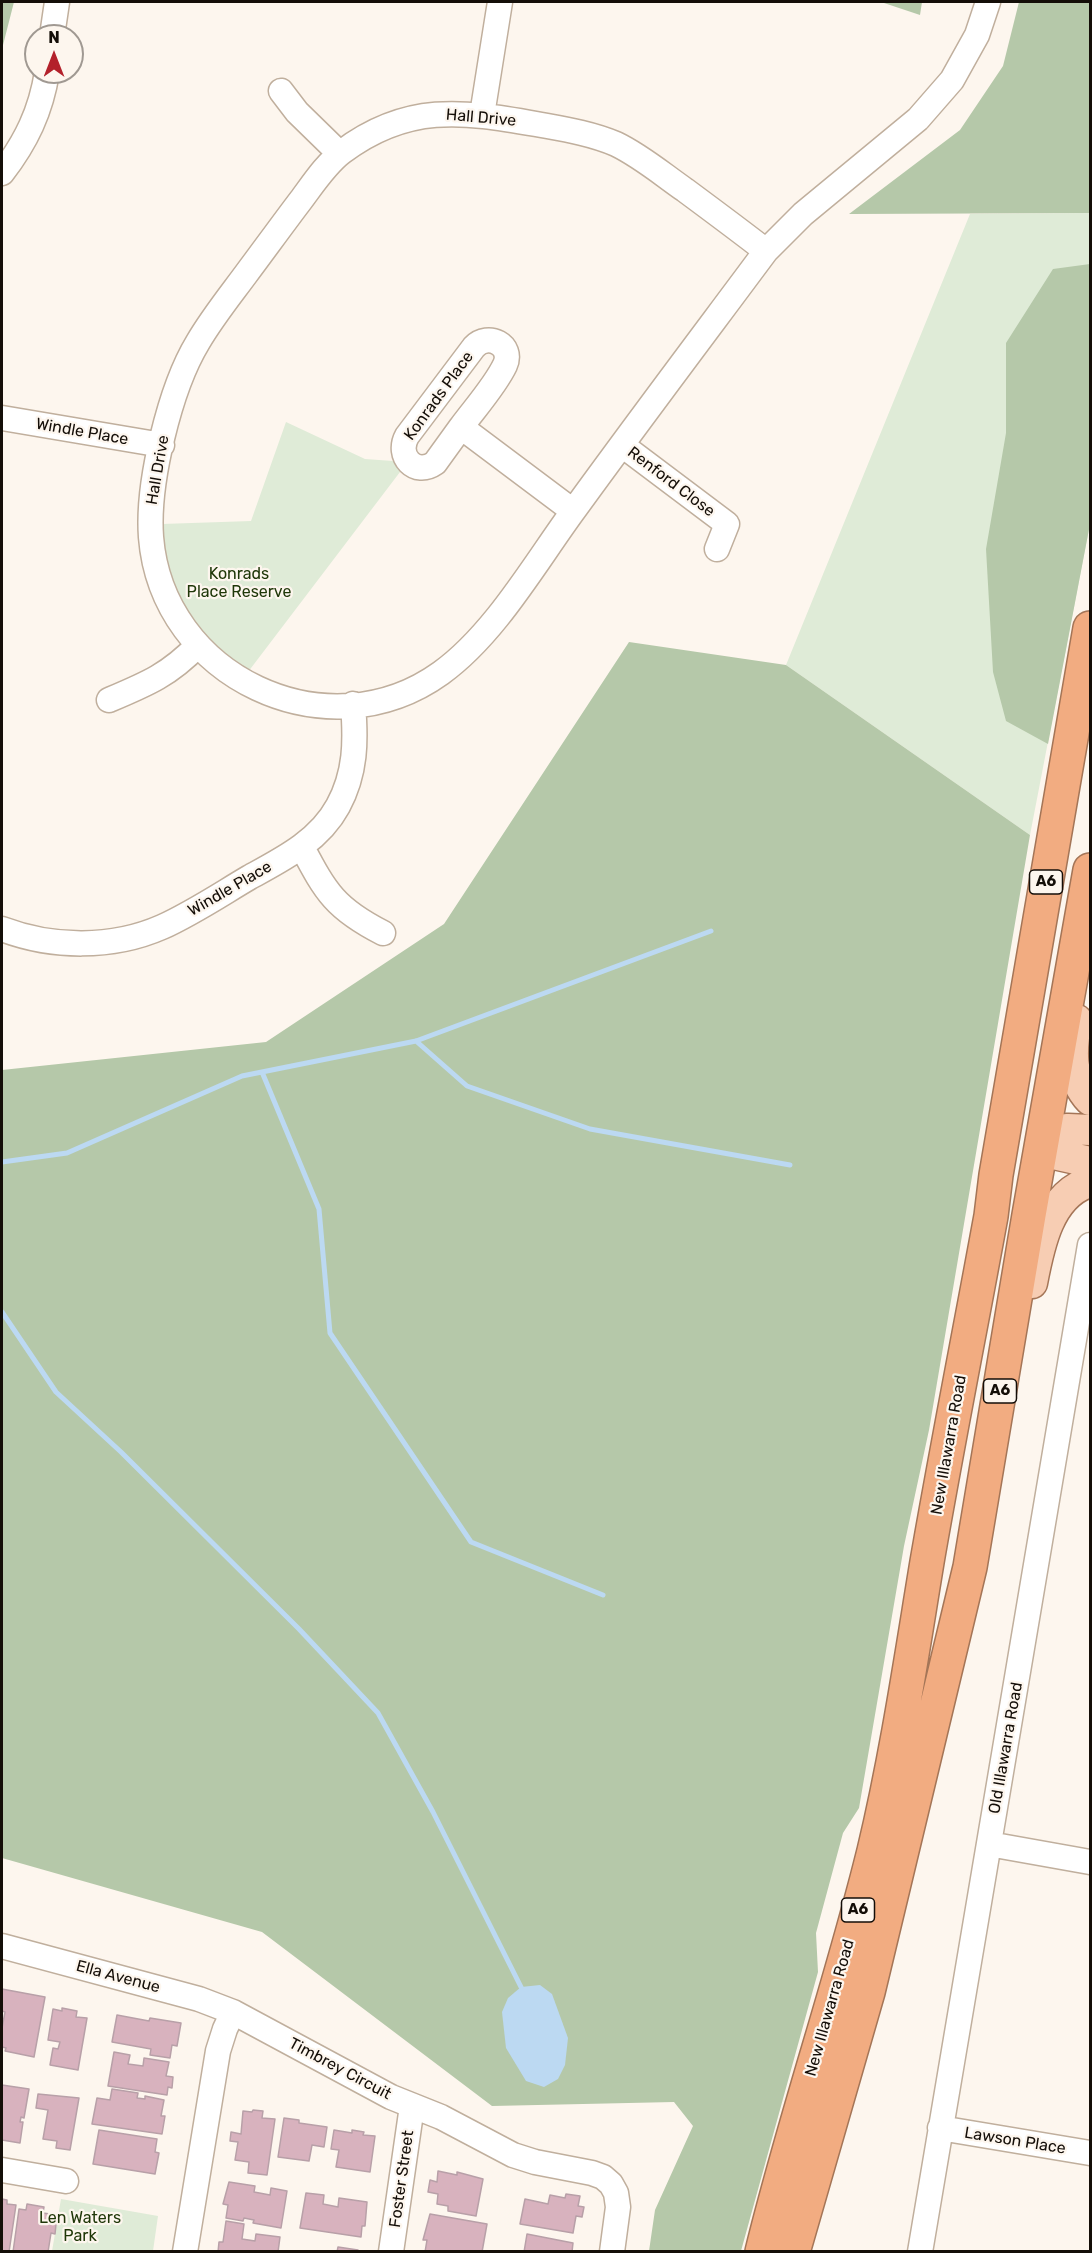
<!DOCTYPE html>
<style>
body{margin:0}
#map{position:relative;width:1092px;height:2253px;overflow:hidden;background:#fdf6ee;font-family:Rubik,sans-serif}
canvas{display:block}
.frame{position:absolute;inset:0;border:3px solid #140e08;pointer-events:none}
.north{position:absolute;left:24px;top:24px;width:60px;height:60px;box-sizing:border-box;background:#fdf6ee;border:2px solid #a09992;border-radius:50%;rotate:0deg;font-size:16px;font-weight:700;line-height:24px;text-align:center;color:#140e08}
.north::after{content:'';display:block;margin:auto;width:21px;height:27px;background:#b3212b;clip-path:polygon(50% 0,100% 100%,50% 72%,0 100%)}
</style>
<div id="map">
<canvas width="1092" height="2253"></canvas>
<div class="frame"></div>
<div class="north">N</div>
</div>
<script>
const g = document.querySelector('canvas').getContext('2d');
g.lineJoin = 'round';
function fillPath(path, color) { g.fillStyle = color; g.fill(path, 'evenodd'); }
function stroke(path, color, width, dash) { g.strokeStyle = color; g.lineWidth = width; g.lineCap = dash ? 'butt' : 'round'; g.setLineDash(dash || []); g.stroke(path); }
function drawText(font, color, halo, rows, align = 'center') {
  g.font = font + ' Rubik,sans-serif'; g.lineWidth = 4.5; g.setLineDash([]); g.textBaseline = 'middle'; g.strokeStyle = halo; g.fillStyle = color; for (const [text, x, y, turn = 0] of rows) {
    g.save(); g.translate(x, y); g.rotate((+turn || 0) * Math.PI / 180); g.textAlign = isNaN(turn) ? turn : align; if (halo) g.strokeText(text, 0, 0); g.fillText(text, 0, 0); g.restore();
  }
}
const green = new Path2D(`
 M1090 213V524L1030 835 786 665 970 214Z
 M286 422 365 459 393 461 400 472 248 672C197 640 163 585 162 524L251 521Z
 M61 2199 158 2216 153 2251H52Z`);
const forest = new Path2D(`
 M2 2H14L2 49Z
 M881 2H922L920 15Z
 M1019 2H1090V213L849 214 960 130 1003 66Z
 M1090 264V524L1048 744 1006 721 993 672 986 549 1006 433V343L1053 269Z
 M629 642 786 665 1030 835 929 1430 904 1546 859 1808 843 1833 816 1933 818 1972 741 2251H649L655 2210 693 2126 674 2102 492 2106 262 1932 2 1858V1070L266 1042 444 924Z`);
const water = new Path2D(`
 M540 1985 552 1994 568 2038 565 2065 558 2079 544 2087 526 2081 506 2048 502 2012 508 1998 521 1987Z`);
const stream = new Path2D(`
 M416 1041 467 1086 590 1129 790 1165
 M262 1072 319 1209 330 1333 471 1542 603 1595
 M2 1162 67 1153 242 1076 416 1041 711 931
 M2 1312 56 1392 121 1452 299 1629 378 1713 433 1812 521 1987`);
const building = new Path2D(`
 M2 1989 45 1997 34 2057 5 2051 6 2048 2 2047V2028L5 2012 2 2011Z
 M62 2008 77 2011 76 2017 87 2018 78 2070 50 2065 53 2048 58 2049 60 2042 48 2040 53 2009 62 2011Z
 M117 2015 149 2021 150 2018 181 2023 177 2046 172 2045 170 2058 150 2055 151 2049 112 2042Z
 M114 2052 130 2055 128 2064 143 2066 144 2058 169 2062 166 2076 173 2077 172 2088 168 2087 167 2095 108 2086Z
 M2 2085 29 2089 24 2118 21 2117 20 2122H23L20 2143 2 2140Z
 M112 2089 138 2093 137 2098 145 2099V2096L164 2100 161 2116H165L162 2134 92 2124 97 2098 110 2100Z
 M38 2094 79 2098 70 2150 56 2148 57 2141 43 2139 48 2110 36 2108Z
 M253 2110 263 2111 262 2118 275 2119 267 2175 248 2173 249 2162 235 2160 238 2142 230 2141 231 2132 241 2134 243 2111 252 2112Z
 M284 2118 299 2120V2123L327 2127 324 2147 312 2145 309 2161 278 2157Z
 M99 2130 157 2139 155 2152 159 2153 155 2174 93 2164Z
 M334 2130 352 2133V2130L364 2132 363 2135 375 2136 370 2172 336 2167 339 2150 331 2149Z
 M438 2171 457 2175V2172L483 2179 476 2216 448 2211V2206L437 2204 438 2194 428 2192 430 2180 437 2182Z
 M229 2182 255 2186 254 2192 270 2195 271 2188 287 2191 281 2228 253 2223 254 2220 244 2218 243 2221 226 2218 228 2205 223 2204Z
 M306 2193 324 2195 323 2204 338 2207 339 2198 367 2202 365 2226H362L361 2237 300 2228Z
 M566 2194 580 2196 578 2206 584 2207 582 2217 576 2216 573 2233 520 2224 525 2199 548 2204 550 2195 565 2198Z
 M2 2199 7 2200V2204L16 2205 9 2252H2Z
 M27 2204 44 2207 43 2213 57 2215 55 2234 51 2233 48 2252H13L19 2209 26 2210Z
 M430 2214 487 2224 482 2252H425L427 2240H423Z
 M226 2221 244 2224 242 2239 255 2241 256 2234 280 2237 278 2252H218L219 2242H223Z
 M527 2234 573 2243 572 2252H524Z
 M338 2247 358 2250V2252H337Z`);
const minor = new Path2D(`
 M52 36 57 2
 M281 91 297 112 339 153
 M482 115 500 2
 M2 173C26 142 41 111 47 72
 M766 251C739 230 712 210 685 190 662 174 641 156 616 144 590 133 563 129 536 124 462 111 407 103 342 152 326 164 313 184 301 200 282 225 264 250 246 274 229 297 212 318 198 342 170 388 147 483 151 537 162 677 327 755 441 673 495 634 535 563 574 510 637 423 702 337 766 251L803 214 918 119 952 80 977 35 988 2
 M2 418 162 445
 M461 427C475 408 495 386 505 365 514 345 488 332 474 347L407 436C396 456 415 477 435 463L461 427 573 511
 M622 445 727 524 717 549
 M109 700C147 684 169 675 198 645
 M302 847C326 893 336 909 383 933
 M2 929C52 948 112 949 162 927 193 913 221 894 250 877 283 859 319 841 338 806 356 773 356 741 353 704
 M989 1844 1090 1862
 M2 1946 199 1999 233 2012
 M940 2128 1090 2153
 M2 2170 66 2181
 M185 2252 218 2051 225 2029 233 2012 391 2097 441 2117 513 2155 535 2162 592 2173 603 2177 611 2184 616 2193 618 2207 612 2252
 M391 2252 412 2106
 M920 2252 1090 1245`);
const major = new Path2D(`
 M1077 1020C1071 1048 1069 1078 1090 1100
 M1043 1132 1068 1129 1090 1130
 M1040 1151 1090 1162
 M1032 1283C1039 1246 1049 1194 1090 1182`);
const highway = new Path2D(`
 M762 2252C795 2117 841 1985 874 1851 897 1755 911 1659 927 1562 947 1446 970 1331 991 1216L996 1175 1090 628
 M793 2252 868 1992 970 1567 1029 1215 1090 870`);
const shields = [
 [1046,882,33],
 [1000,1391,33],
 [858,1910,33]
];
const shieldNames = [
 ["A6",1046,882],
 ["A6",1000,1391],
 ["A6",858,1910]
];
const streetNames = [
 ["Hall Drive",481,118,5],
 ["Konrads Place",439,396,-54],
 ["Windle Place",82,432,10],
 ["Hall Drive",158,470,-80],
 ["Renford Close",671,482,37],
 ["Windle Place",230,889,-30],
 ["New Illawarra Road",949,1445,-80],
 ["Old Illawarra Road",1006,1748,-80],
 ["Ella Avenue",118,1977,15],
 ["New Illawarra Road",830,2008,-74],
 ["Timbrey Circuit",340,2069,28],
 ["Lawson Place",1015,2141,9],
 ["Foster Street",402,2179,-82]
];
const parkNames = [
 ["Konrads",239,574],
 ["Place Reserve",239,592],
 ["Len Waters",80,2218],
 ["Park",80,2236]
];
fillPath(green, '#dfebd7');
fillPath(forest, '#b5c8a9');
fillPath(water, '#bcd9f2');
stroke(stream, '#bcd9f2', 5);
fillPath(building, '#d8b2be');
stroke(building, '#b8a0a8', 1.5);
stroke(minor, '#c0af9d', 27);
stroke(major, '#a47557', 33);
stroke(highway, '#a47557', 36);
stroke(minor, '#fff', 24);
stroke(major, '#f7cdb3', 30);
stroke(highway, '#f2ac81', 33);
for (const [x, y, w] of shields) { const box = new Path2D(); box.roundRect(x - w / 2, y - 12, w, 24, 4.5); g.fillStyle = '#fdf6ee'; g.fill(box); stroke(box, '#140e08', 1.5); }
drawText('bold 15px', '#140e08', null, shieldNames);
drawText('16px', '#140e08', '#fdf6ee', streetNames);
drawText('16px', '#203809', '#fdf6ee', parkNames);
</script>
